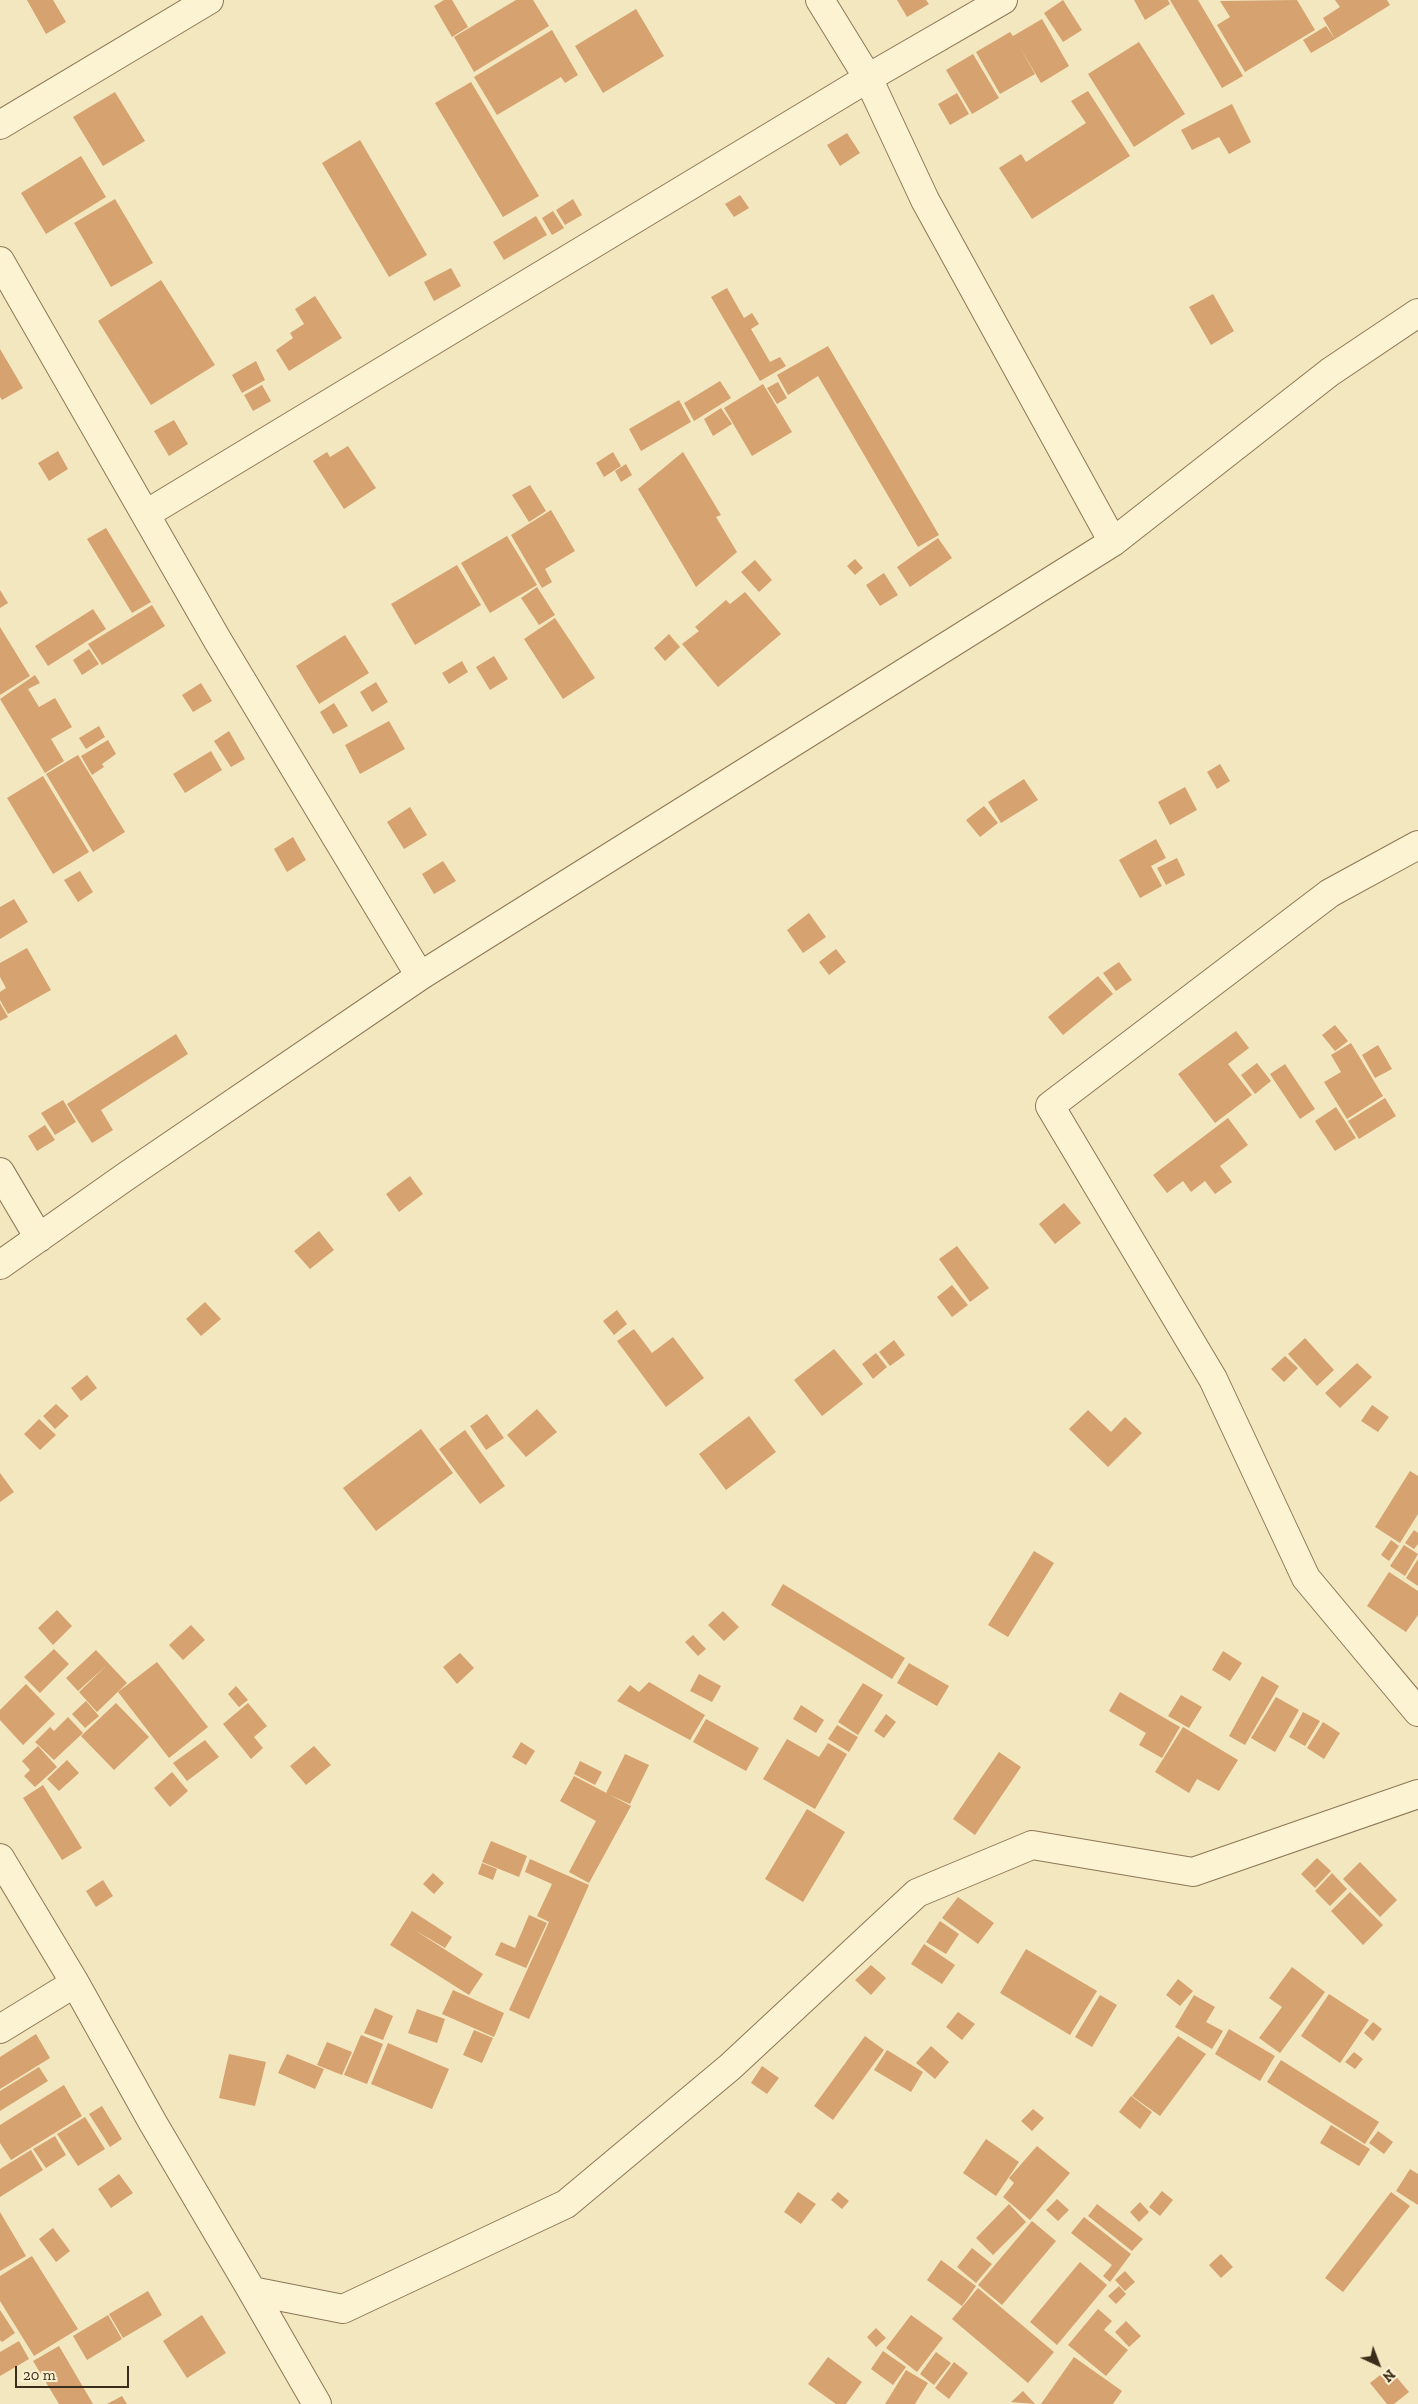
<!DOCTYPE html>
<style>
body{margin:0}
#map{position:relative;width:1418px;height:2404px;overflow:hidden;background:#f3e7bf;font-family:"Zilla Slab",serif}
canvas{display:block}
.north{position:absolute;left:1353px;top:2339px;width:50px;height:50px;-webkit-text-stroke:4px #f9f0cf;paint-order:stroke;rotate:137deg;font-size:14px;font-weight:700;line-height:20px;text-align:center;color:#3b2d1b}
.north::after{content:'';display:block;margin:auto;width:18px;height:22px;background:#3b2d1b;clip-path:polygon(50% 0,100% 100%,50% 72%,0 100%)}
.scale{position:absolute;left:15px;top:2366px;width:114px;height:22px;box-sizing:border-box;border:2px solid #3b2d1b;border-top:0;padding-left:6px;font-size:15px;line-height:18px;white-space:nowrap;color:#3b2d1b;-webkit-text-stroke:4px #f9f0cf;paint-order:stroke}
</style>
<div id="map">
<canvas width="1418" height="2404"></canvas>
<div class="north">N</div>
<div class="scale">20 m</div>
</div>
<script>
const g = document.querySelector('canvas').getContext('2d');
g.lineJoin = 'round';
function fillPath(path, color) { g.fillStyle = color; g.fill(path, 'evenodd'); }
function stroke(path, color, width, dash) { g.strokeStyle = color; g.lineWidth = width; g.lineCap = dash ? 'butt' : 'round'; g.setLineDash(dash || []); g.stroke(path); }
const building = new Path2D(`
 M27 0H53L66 22 46 34Z
 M444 0H452L468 27 452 37 434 6Z
 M516 0H533L549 26 474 72 454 37Z
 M897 0H926L929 4 907 17Z
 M1063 0 1082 30 1063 42 1044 13Z
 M1134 0H1168L1170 4 1145 20Z
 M1170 0H1198L1243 76 1222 88Z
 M1297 0 1315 30 1245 72 1217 25 1230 17 1220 1Z
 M1335 0H1387L1390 5 1335 39 1323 18 1340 7Z
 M636 9 664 56 603 93 575 46Z
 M1042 19 1069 66 1041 83 1019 46 1035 74 1000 94 976 52 1010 32 1013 36Z
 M1326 26 1335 39 1311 53 1303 40Z
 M552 30 578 75 565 83 561 77 497 115 474 77Z
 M1139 42 1185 114 1134 147 1088 74Z
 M973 54 999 98 972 114 946 70Z
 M471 82 539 196 503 217 435 103Z
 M1088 91 1130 156 1032 219 999 168 1021 154 1026 162 1086 123 1071 101Z
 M115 92 145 141 103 166 73 117Z
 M957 93 969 114 950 125 938 104Z
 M1232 104 1251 142 1229 154 1219 137 1192 150 1181 130Z
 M847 133 860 153 840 166 827 145Z
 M360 140 427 255 389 277 322 163Z
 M81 156 106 197 46 234 21 193Z
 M740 195 749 208 734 217 725 204Z
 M115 199 153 263 111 287 74 223Z
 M573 199 582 215 565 225 556 210Z
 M553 211 564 228 552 235 542 218Z
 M536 216 547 235 504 260 493 242Z
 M451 268 461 286 434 301 424 282Z
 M161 280 215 365 151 405 98 321Z
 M727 288 744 318 752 313 759 324 751 329 770 362 780 357 786 366 760 381 711 297Z
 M1213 294 1234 331 1211 345 1189 307Z
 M315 296 342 338 289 371 276 350 293 338 290 333 304 324 295 309Z
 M828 346 939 535 918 547 818 376 788 395 777 375Z
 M0 349 23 388 2 400 0 397Z
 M256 361 265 380 242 393 232 375Z
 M720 381 731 398 694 421 684 403Z
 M778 382 787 398 777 404 767 388Z
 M763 384 792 432 752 456 724 408Z
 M262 385 271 401 253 411 244 395Z
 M679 400 691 422 641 451 629 429Z
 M721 408 732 424 713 436 704 419Z
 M174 420 188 444 169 456 154 431Z
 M348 446 376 488 344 509 313 461 327 452 330 457Z
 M58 451 68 469 49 481 38 463Z
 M613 452 621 466 604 477 596 463Z
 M683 452 721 515 716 517 737 552 696 587 638 489Z
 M626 464 632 475 621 482 615 471Z
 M530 485 546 511 529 522 512 495Z
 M551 510 575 551 545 569 552 582 542 588 511 535Z
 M106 528 151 602 132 613 87 539Z
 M507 536 537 585 490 613 461 563Z
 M938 538 952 558 910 587 897 567Z
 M855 559 863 568 855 575 847 566Z
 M755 560 772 580 759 592 741 572Z
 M457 565 481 605 415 645 391 604Z
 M884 573 898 595 880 606 866 585Z
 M537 587 555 615 539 625 521 598Z
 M0 590 8 603 0 608Z
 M745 592 781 634 718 687 682 644 699 631 695 627 726 600 730 604Z
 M152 605 165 626 102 665 88 644Z
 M93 609 106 629 48 666 35 646Z
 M555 618 595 678 563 699 524 639Z
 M0 627 30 676 0 695Z
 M669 634 680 647 665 661 654 648Z
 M345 635 369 673 319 704 296 666Z
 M89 649 99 664 82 675 73 660Z
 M494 656 508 679 490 690 476 667Z
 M462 661 468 672 449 684 442 673Z
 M35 675 40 683 28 689 39 707 55 698 72 727 51 739 64 761 45 773 0 699Z
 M376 682 388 702 372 712 360 692Z
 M201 683 212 701 193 712 182 695Z
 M334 703 348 726 333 734 320 712Z
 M389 721 405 749 360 774 345 745Z
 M99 726 105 737 86 749 79 738Z
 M229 731 245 759 231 767 214 741Z
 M108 740 116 754 102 764 104 767 92 775 81 756Z
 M211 751 222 770 185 793 173 774Z
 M78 755 125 832 93 852 46 774Z
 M1220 764 1230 781 1217 789 1207 772Z
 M43 776 89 852 53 874 7 798Z
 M1024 779 1038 800 1001 823 988 802Z
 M1185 787 1197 810 1170 825 1158 802Z
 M984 806 998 823 980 837 966 820Z
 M410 807 427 835 404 849 387 822Z
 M293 837 306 860 287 872 274 849Z
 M1156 839 1166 858 1151 866 1162 886 1140 898 1119 860Z
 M1177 858 1185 875 1166 885 1157 868Z
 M443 861 456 881 434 894 422 874Z
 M80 871 93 892 78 902 64 880Z
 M14 899 28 922 0 939V907Z
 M809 913 826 937 803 953 787 930Z
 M27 948 51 990 8 1014 0 1000V992L6 988 0 977V963Z
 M836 949 846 962 829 975 819 962Z
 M1119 962 1132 980 1116 991 1103 973Z
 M1098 976 1113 994 1063 1035 1048 1017Z
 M0 1003 8 1017 0 1021Z
 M1335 1025 1348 1041 1335 1051 1322 1035Z
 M1236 1031 1249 1048 1228 1064 1252 1095 1215 1123 1178 1074Z
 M176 1034 188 1054 101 1110 113 1130 92 1143 67 1104Z
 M1351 1043 1383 1096 1347 1119 1324 1082 1341 1072 1331 1055Z
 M1378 1045 1392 1069 1375 1078 1362 1055Z
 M1257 1063 1271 1081 1255 1094 1241 1075Z
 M1285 1064 1315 1109 1300 1119 1270 1074Z
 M1385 1098 1396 1116 1359 1139 1348 1121Z
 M63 1100 76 1122 55 1135 41 1113Z
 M1336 1107 1356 1138 1335 1151 1315 1121Z
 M1228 1118 1248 1145 1220 1166 1232 1182 1215 1194 1205 1181 1191 1192 1183 1181 1167 1193 1153 1175Z
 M45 1125 55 1140 37 1151 28 1136Z
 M410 1176 423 1194 399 1212 386 1194Z
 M1064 1203 1081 1223 1055 1244 1039 1224Z
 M319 1231 334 1250 310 1269 294 1251Z
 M957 1246 989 1288 970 1302 939 1259Z
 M952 1285 968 1305 952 1317 937 1297Z
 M205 1302 221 1319 201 1336 186 1319Z
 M617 1310 627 1324 614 1335 603 1321Z
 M634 1329 652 1353 673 1337 704 1378 666 1407 617 1341Z
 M1305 1338 1334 1370 1317 1386 1288 1354Z
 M894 1340 905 1355 890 1366 879 1352Z
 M834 1349 863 1384 822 1416 794 1380Z
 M876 1353 887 1367 873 1379 862 1364Z
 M1285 1356 1298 1368 1284 1382 1271 1369Z
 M1357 1363 1372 1377 1340 1408 1325 1393Z
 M87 1375 97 1388 81 1401 71 1388Z
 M56 1404 69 1416 55 1429 43 1416Z
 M1372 1405 1389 1417 1378 1432 1361 1421Z
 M537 1409 557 1432 526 1457 507 1435Z
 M1088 1410 1111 1432 1125 1417 1142 1433 1108 1467 1069 1429Z
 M487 1414 504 1438 486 1450 470 1426Z
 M749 1416 776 1452 726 1490 699 1454Z
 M39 1419 56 1435 40 1450 24 1434Z
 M421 1429 453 1473 376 1531 343 1488Z
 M465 1430 505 1486 480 1504 439 1449Z
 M1410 1471 1418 1476V1514L1400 1543 1375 1527Z
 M0 1473 14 1492 0 1502Z
 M1414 1530 1418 1533V1544L1414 1549 1405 1543Z
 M1391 1540 1399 1546 1389 1561 1381 1555Z
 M1404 1545 1418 1554 1405 1576 1390 1566Z
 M1034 1551 1054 1563 1008 1637 988 1625Z
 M1418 1559V1586L1406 1578Z
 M1389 1572 1418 1591V1615L1406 1632 1367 1606Z
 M783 1584 905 1658 892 1679 771 1605Z
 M57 1610 72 1626 53 1645 38 1628Z
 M723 1611 739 1627 724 1641 708 1625Z
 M191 1625 205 1640 183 1660 169 1645Z
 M693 1635 706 1649 698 1656 685 1642Z
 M54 1649 69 1664 40 1693 24 1677Z
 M96 1650 127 1683 97 1712 79 1692 107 1665 78 1691 66 1678Z
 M1223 1651 1242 1663 1230 1681 1212 1670Z
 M460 1653 474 1668 457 1684 443 1667Z
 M157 1662 208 1727 169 1758 118 1692Z
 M909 1663 949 1686 937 1706 897 1683Z
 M699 1674 721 1686 712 1702 690 1691Z
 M1262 1676 1279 1686 1245 1745 1229 1736Z
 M649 1682 705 1715 690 1740 617 1701 630 1685 639 1692Z
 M863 1683 883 1695 858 1735 838 1722Z
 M26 1684 55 1714 23 1745 0 1720V1710Z
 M236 1686 248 1700 239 1707 228 1694Z
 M1120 1692 1180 1727 1162 1758 1139 1745 1146 1733 1109 1711Z
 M1181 1695 1202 1707 1189 1728 1168 1716Z
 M1276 1697 1299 1710 1275 1752 1251 1738Z
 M86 1701 99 1716 85 1728 72 1714Z
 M116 1703 149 1737 114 1770 81 1736Z
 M248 1703 267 1726 254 1737 263 1748 251 1759 223 1724Z
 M801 1705 824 1720 816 1733 793 1719Z
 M1303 1712 1320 1721 1305 1746 1289 1737Z
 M886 1714 896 1722 884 1738 874 1731Z
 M68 1717 83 1733 54 1760 35 1742 50 1727 54 1731Z
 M706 1719 759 1748 746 1771 693 1742Z
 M1323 1722 1340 1733 1324 1759 1307 1748Z
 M837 1725 858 1737 849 1752 828 1739Z
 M1183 1727 1238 1760 1219 1791 1197 1779 1189 1793 1155 1772Z
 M787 1739 819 1757 828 1743 847 1754 815 1809 763 1779Z
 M205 1740 219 1757 187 1781 173 1763Z
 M521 1742 535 1751 526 1765 512 1757Z
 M38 1746 57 1767 35 1787 24 1776 30 1770 22 1761Z
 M314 1746 331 1765 306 1785 290 1766Z
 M999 1752 1021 1767 975 1835 953 1819Z
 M625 1754 649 1765 630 1804 606 1793Z
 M67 1760 79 1773 59 1791 47 1779Z
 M580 1761 602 1772 595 1785 574 1774Z
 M172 1772 188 1791 170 1807 154 1788Z
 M574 1776 631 1806 589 1883 569 1872 596 1821 560 1801Z
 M43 1785 82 1848 62 1860 23 1798Z
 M807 1809 845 1832 803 1902 765 1879Z
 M491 1841 527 1856 519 1877 482 1862Z
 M1317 1858 1331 1871 1315 1888 1301 1874Z
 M530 1859 589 1885 529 2019 509 2010 549 1922 537 1916 552 1884 525 1872Z
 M1360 1862 1397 1900 1380 1917 1343 1879Z
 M482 1863 497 1869 493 1880 478 1874Z
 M433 1873 444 1883 434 1894 423 1884Z
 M1332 1873 1347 1889 1330 1906 1315 1891Z
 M103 1880 113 1896 96 1907 86 1891Z
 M1350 1892 1383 1925 1363 1945 1331 1911Z
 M958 1897 994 1923 978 1944 942 1918Z
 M412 1911 452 1937 445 1948 413 1929 483 1974 469 1995 390 1945Z
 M529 1915 547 1923 526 1968 495 1955 501 1942 515 1948Z
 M940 1921 959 1934 946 1954 926 1942Z
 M924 1944 955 1965 942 1984 911 1964Z
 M1026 1949 1097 1991 1070 2035 1000 1993Z
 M871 1965 886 1978 871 1995 855 1980Z
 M1292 1967 1325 1992 1280 2053 1259 2038 1282 2007 1269 1998Z
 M1178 1979 1193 1991 1180 2006 1166 1995Z
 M453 1990 504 2013 494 2037 442 2014Z
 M1329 1994 1369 2020 1340 2063 1301 2036Z
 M1100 1995 1117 2005 1092 2047 1075 2037Z
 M1194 1995 1215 2007 1206 2022 1223 2031 1212 2049 1175 2027Z
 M375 2008 393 2016 383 2040 364 2033Z
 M417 2009 445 2019 437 2043 408 2033Z
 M958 2012 975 2024 962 2040 946 2027Z
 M1373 2022 1382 2029 1373 2041 1364 2033Z
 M1229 2029 1275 2056 1260 2081 1215 2054Z
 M474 2030 493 2038 482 2063 463 2055Z
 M36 2034 50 2058 0 2089V2057Z
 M361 2035 383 2044 367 2084 344 2075Z
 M865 2036 884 2050 833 2120 814 2106Z
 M1178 2036 1206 2054 1160 2116 1132 2096Z
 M327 2042 352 2052 342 2075 317 2065Z
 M388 2043 449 2069 432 2109 371 2084Z
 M931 2046 949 2062 935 2079 916 2063Z
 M887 2050 923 2072 911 2092 874 2070Z
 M1354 2052 1363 2059 1355 2069 1345 2062Z
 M229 2054 266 2062 255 2106 219 2098Z
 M287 2054 324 2069 315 2089 278 2073Z
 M1281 2060 1379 2122 1365 2144 1267 2082Z
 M762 2066 779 2078 767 2094 751 2083Z
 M39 2067 48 2081 0 2111V2091Z
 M64 2085 82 2116 11 2160 0 2143V2125Z
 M1131 2096 1152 2112 1140 2129 1119 2112Z
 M102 2106 122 2139 110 2147 89 2114Z
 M1033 2109 1044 2118 1032 2131 1021 2121Z
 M85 2117 105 2149 78 2166 57 2134Z
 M1331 2125 1370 2149 1359 2166 1320 2143Z
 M1378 2131 1393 2142 1384 2154 1369 2143Z
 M55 2136 66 2155 46 2168 33 2149Z
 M986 2139 1019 2162 996 2196 963 2173Z
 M1037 2146 1070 2173 1030 2220 1003 2197 1014 2183 1009 2178Z
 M31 2150 43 2170 0 2197V2169Z
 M1410 2169 1418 2174V2205L1396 2191Z
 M119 2174 133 2193 111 2208 98 2189Z
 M1162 2191 1173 2200 1160 2216 1149 2207Z
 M798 2192 816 2204 801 2224 784 2212Z
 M838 2192 849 2201 842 2209 831 2200Z
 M1391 2192 1410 2206 1343 2292 1325 2278Z
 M1057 2199 1069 2210 1058 2221 1046 2210Z
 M1140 2202 1149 2212 1139 2222 1130 2212Z
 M1009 2204 1026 2222 993 2255 976 2238Z
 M1097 2204 1143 2239 1132 2251 1088 2216Z
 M0 2212 26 2256 0 2271Z
 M1084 2217 1131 2254 1110 2282 1103 2276 1112 2265 1071 2233Z
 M1032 2221 1056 2241 1002 2305 978 2285Z
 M53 2228 70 2251 56 2262 39 2239Z
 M972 2248 992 2264 976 2283 957 2267Z
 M1221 2254 1233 2267 1221 2278 1209 2265Z
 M32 2256 78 2329 34 2356 0 2301V2276Z
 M941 2260 976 2286 962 2306 927 2280Z
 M1080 2262 1107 2285 1057 2345 1030 2322Z
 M1125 2271 1135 2282 1125 2291 1115 2280Z
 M1119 2286 1126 2294 1116 2304 1108 2296Z
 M978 2288 1054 2352 1028 2383 952 2319Z
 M148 2291 162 2315 123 2338 109 2314Z
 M1098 2309 1112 2321 1104 2330 1128 2350 1106 2376 1068 2345Z
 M0 2310 15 2333 2 2342 0 2340Z
 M108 2315 122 2339 87 2360 73 2336Z
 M202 2315 226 2353 187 2378 163 2341Z
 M911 2315 943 2338 917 2372 886 2348Z
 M1126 2321 1141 2336 1129 2347 1115 2332Z
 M876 2328 886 2338 876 2347 867 2337Z
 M19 2341 29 2359 0 2376V2352Z
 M59 2346 93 2404H59L33 2361Z
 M883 2351 906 2367 893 2385 871 2369Z
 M936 2352 951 2363 934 2385 920 2374Z
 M828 2357 862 2382 846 2404H836L808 2384Z
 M1074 2357 1122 2391 1113 2404H1041Z
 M954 2362 968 2373 949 2399 935 2388Z
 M1389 2368 1409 2392 1394 2404H1387L1370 2383Z
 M906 2370 928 2383 915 2404H885Z
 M1023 2391 1035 2404 1011 2402Z
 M122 2396 127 2404H107Z`);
const minor = new Path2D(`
 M820 0 868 78 925 200 1113 542
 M0 125 209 0
 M0 261 218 641 420 976
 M146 514 868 78 1003 0
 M1418 845 1330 893 1050 1106 1213 1379 1306 1578 1418 1712
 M0 1172 39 1238
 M0 1265 125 1177 420 976 1113 542 1330 372 1418 313
 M0 1858 75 1983 153 2123 252 2291 343 2309 566 2204 730 2067 917 1893 1032 1845 1193 1872 1418 1794
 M0 2029 75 1983
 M252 2291 317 2404`);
fillPath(building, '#d5a270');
stroke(minor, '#8d7755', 30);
stroke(minor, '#fcf3d3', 28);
</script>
